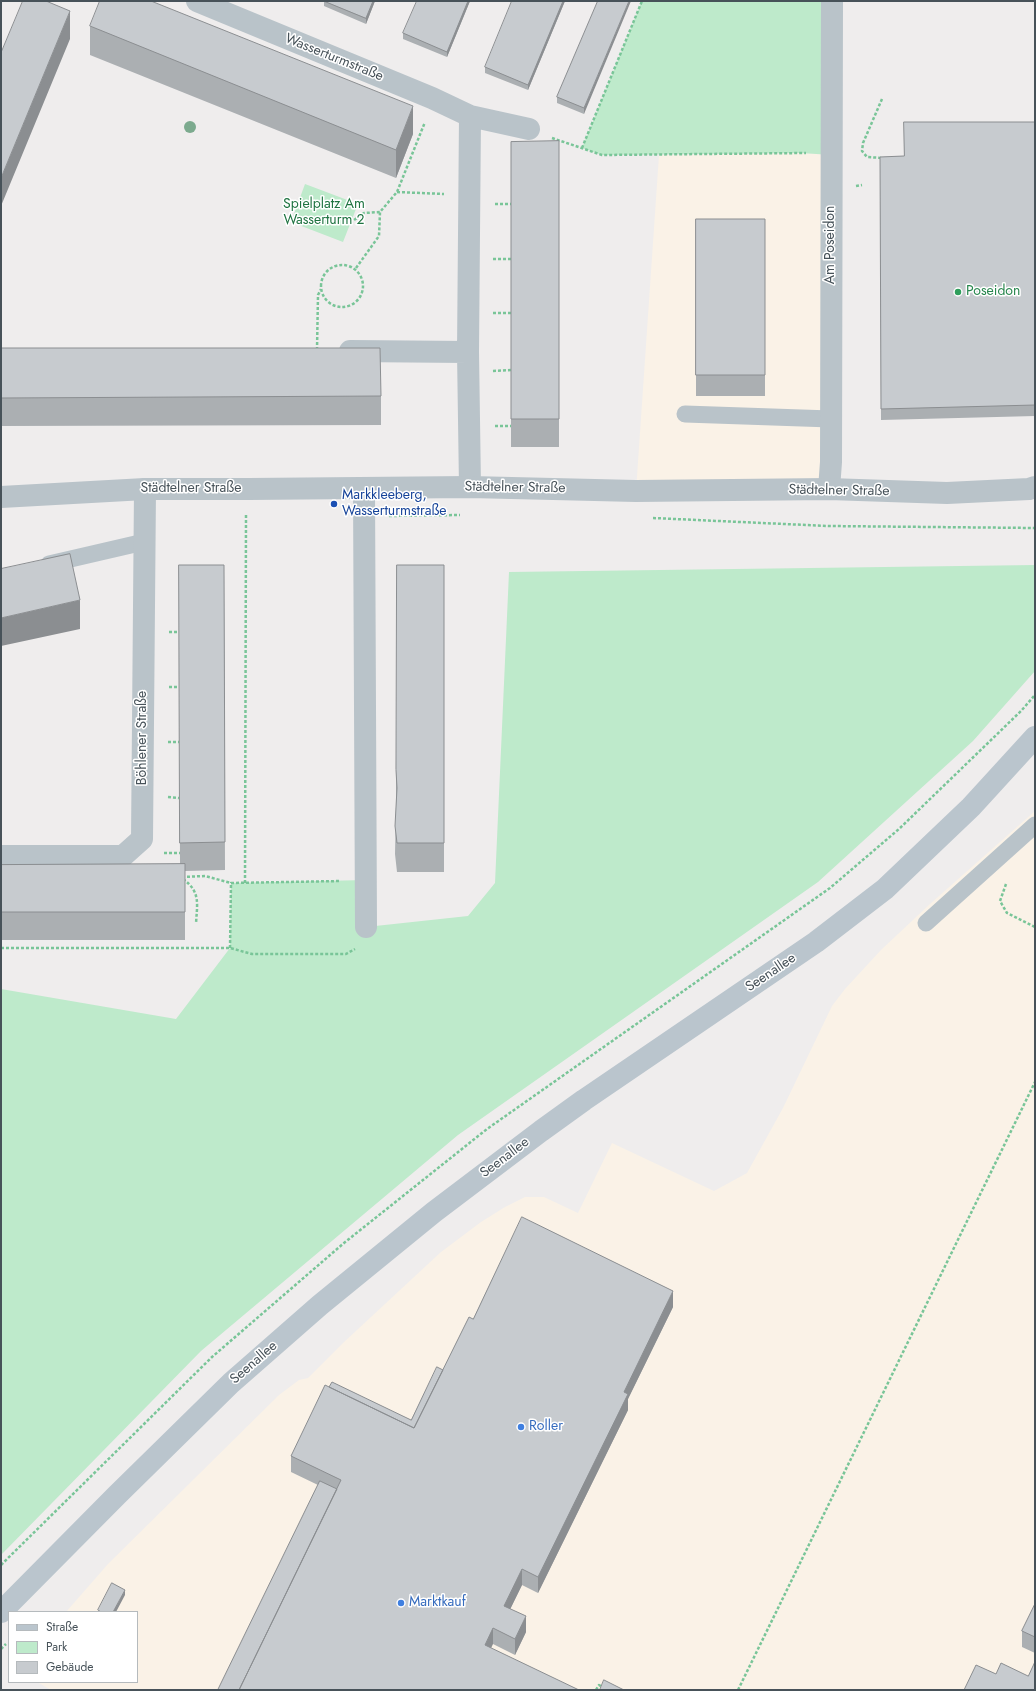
<!DOCTYPE html>
<meta charset="utf-8">
<style>
body{margin:0}
#map{position:relative;width:1036px;height:1691px;overflow:hidden;background:#efeded;font-family:Jost,sans-serif}
canvas{display:block}
.frame{position:absolute;inset:0;border:2px solid #475259;pointer-events:none}
.legend{position:absolute;left:8px;top:1611px;width:130px;height:72px;box-sizing:border-box;background:#fff;border:1px solid #b5babd;margin:0;padding:5px 7px;list-style:none;font-size:12px;color:#475259}
.legend li{display:flex;align-items:center;gap:8px;height:20px}
.legend b{width:20px;border:1px solid #b5babd}
</style>
<div id="map">
<canvas width="1036" height="1691"></canvas>
<div class="frame"></div>
<ul class="legend">
<li><b style="height:5px;background:#bac5cd"></b>Straße</li>
<li><b style="height:11px;background:#beeacb"></b>Park</li>
<li><b style="height:11px;background:#c7cbcf"></b>Gebäude</li>
</ul>
</div>
<script>
const g = document.querySelector('canvas').getContext('2d');
g.lineJoin = 'round';
function fillPath(path, color) { g.fillStyle = color; g.fill(path, 'evenodd'); }
function stroke(path, color, width, dash) { g.strokeStyle = color; g.lineWidth = width; g.lineCap = dash ? 'butt' : 'round'; g.setLineDash(dash || []); g.stroke(path); }
function drawText(font, color, halo, rows, align = 'center') {
  g.font = font + ' Jost,sans-serif'; g.lineWidth = 3; g.setLineDash([]); g.textBaseline = 'middle'; g.strokeStyle = halo; g.fillStyle = color; for (const [text, x, y, turn = 0] of rows) {
    g.save(); g.translate(x, y); g.rotate((+turn || 0) * Math.PI / 180); g.textAlign = isNaN(turn) ? turn : align; if (halo) g.strokeText(text, 0, 0); g.fillText(text, 0, 0); g.restore();
  }
}
const commercial = new Path2D(`
 M801 153 832 155 829 489 636 491 659 155Z
 M1035 811V1690H51L37 1682H137V1612H66L108 1564 279 1395 299 1380 308 1378 343 1343 441 1252 481 1222 505 1207 525 1197H544L578 1213 612 1143 714 1191 747 1173 783 1108 832 1006 845 989 881 950 930 904Z`);
const green = new Path2D(`
 M642 1H832V155L801 153 602 155 582 148Z
 M305 184 358 204 343 242 291 222Z
 M1035 565V671L973 741 818 882 458 1135 201 1351 1 1555V989L176 1019 230 948 231 883 366 880V927L468 916 495 883 509 572Z`);
const path = new Path2D(`
 M882 99 863 143 862 151 867 157 883 158
 M552 138 602 155 806 153
 M582 148 642 1
 M856 186 862 185
 M397 192 444 194
 M495 204H511
 M350 223 364 213 380 212
 M493 259H511
 M321 286a21 21 0 1 1 42 0a21 21 0 1 1-42 0Z
 M356 268 379 236 380 212 397 192 425 122
 M493 313H511
 M317 350 318 295 321 289
 M493 371 511 370
 M495 426H511
 M389 516 460 515
 M653 518 828 526 1035 528
 M169 632H179
 M169 687H179
 M168 742H179
 M168 797 179 798
 M164 853H180
 M182 877 205 876 231 883
 M183 879C201 892 197 904 196 924
 M245 883 246 515
 M1006 884 1000 901 1007 913 1035 927
 M1 948H230L252 954H346L355 949
 M230 948 231 883 341 881
 M1 1565 212 1357 344 1243 487 1129 830 888 899 829 1021 711 1035 695
 M1 1649 6 1644
 M596 1690 599 1685 608 1690
 M738 1690 1035 1082`);
const service = new Path2D(`
 M685 414 831 419
 M49 564 144 542
 M926 923 1035 825`);
const minor = new Path2D(`
 M197 1 432 98 470 116 529 129
 M350 351 468 352
 M470 487 468 352 470 116
 M364 488 366 927
 M829 489 831 462 832 1
 M1 856H123L142 839 145 489`);
const tertiary = new Path2D(`
 M1 497 145 489H249L470 487 636 491 829 489 947 493 1029 489 1035 487`);
const secondary = new Path2D(`
 M1 1612 117 1495 231 1383 320 1305 434 1212 541 1131 584 1100 816 942 885 889 971 807 1035 737`);
const trees = [
 [190,127]
];
const wall = new Path2D(`
 M324 1H375L366 24 324 6Z
 M470 1 447 57 403 39V33Z
 M565 1 528 90 485 73V67Z
 M598 1 584 114 557 103V97Z
 M90 26 413 134 396 178 90 55Z
 M1035 122V416L881 420 880 157 904 156Z
 M559 141V447H511V142Z
 M696 219H765V396H696Z
 M1 348 381 396V425L1 426Z
 M179 565H224L225 870 185 871V940H1V865L180 864Z
 M444 565V872H397L395 854 396 806V770Z
 M673 1307 628 1399V1410L538 1593 522 1585 510 1609 526 1632 515 1655 493 1644 218 1690 318 1485 291 1472V1456L411 1420 443 1370 473 1319Z
 M1035 1604V1653L1022 1647V1631Z`);
const shadedWall = new Path2D(`
 M373 1H375L366 24V18Z
 M468 1H470L447 57V52Z
 M563 1H565L528 90V85Z
 M629 1H631L584 114V108Z
 M70 11V39L1 206V178Z
 M413 106V134L396 178V150Z
 M80 600V629L1 646V618Z
 M673 1291V1307L628 1399V1410L538 1593V1577L624 1392Z
 M522 1569V1585L504 1622V1606Z
 M125 1590V1595L116 1612H113Z
 M526 1616V1632L515 1655V1639Z
 M493 1628V1644L485 1661V1645Z`);
const building = new Path2D(`
 M23 1H46L70 11 1 178V53Z
 M100 1H151L413 106 396 150 90 26Z
 M324 1H373L366 18Z
 M417 1H468L447 52 403 33Z
 M512 1H563L528 85 485 67Z
 M598 1H629L584 108 557 97Z
 M904 122H1035V405L881 409 880 157 904 156Z
 M559 141V419H511V142Z
 M696 219H765V375H696Z
 M1 348H380L381 396 1 398Z
 M70 554 80 600 1 618V569Z
 M179 565H224L225 842 180 843Z
 M397 565H444V843H397L395 826 397 788 396 770Z
 M185 864V912H1V865Z
 M522 1217 673 1291 624 1392 628 1394 538 1577 522 1569 504 1606 526 1616 515 1639 493 1628 485 1645 579 1690H239L341 1480 291 1456 325 1385 414 1428 469 1317 473 1319Z
 M437 1367 443 1370 414 1428 329 1387 332 1382 411 1420Z
 M320 1481 337 1489 239 1690H218Z
 M112 1583 125 1590 113 1612H101L98 1610Z
 M1035 1604V1637L1022 1631Z
 M1035 1662V1690H964L976 1665 996 1674 1001 1663 1028 1676Z
 M604 1680 624 1690H600Z`);
const markers = [
 [958,292,4,"#2e9e5b"],
 [334,504,4,"#1a4fb4"],
 [521,1427,4,"#3f7fe0"],
 [401,1603,4,"#3f7fe0"]
];
const streetNames = [
 ["Wasserturmstraße",334,58,22],
 ["Am Poseidon",831,245,-90],
 ["Städtelner Straße",515,488,1],
 ["Städtelner Straße",191,489],
 ["Städtelner Straße",839,491,1],
 ["Böhlener Straße",143,738,-90],
 ["Seenallee",771,973,-34],
 ["Seenallee",505,1158,-37],
 ["Seenallee",254,1363,-41]
];
const parkNames = [
 ["Spielplatz Am",324,205],
 ["Wasserturm 2",324,221]
];
const leisureNames = [
 ["Poseidon",966,292]
];
const transitNames = [
 ["Markkleeberg,",342,496],
 ["Wasserturmstraße",342,512]
];
const shopNames = [
 ["Roller",529,1427],
 ["Marktkauf",409,1603]
];
fillPath(commercial, '#faf2e7');
fillPath(green, '#beeacb');
stroke(path, '#79c598', 2.5, [3, 2]);
stroke(service, '#b9c3c9', 17);
stroke(minor, '#b9c3c9', 22);
stroke(tertiary, '#b9c3c9', 22);
stroke(secondary, '#bac5cd', 22);
g.fillStyle = '#7caa8e';
for (const [x, y] of trees) { g.beginPath(); g.arc(x, y, 6, 0, 2 * Math.PI); g.fill(); }
fillPath(wall, '#abafb2');
fillPath(shadedWall, '#8b8e91');
fillPath(building, '#c7cbcf');
stroke(building, '#8b8e91', 1);
for (const [x, y, r, color] of markers) { const dot = new Path2D(); dot.arc(x, y, r, 0, 2 * Math.PI); g.fillStyle = color; g.fill(dot); stroke(dot, '#fff', 1.5); }
drawText('14px', '#475259', '#fff', streetNames);
drawText('14px', '#1e7340', '#fff', parkNames);
drawText('14px', '#27864d', '#fff', leisureNames, 'left');
drawText('14px', '#164399', '#fff', transitNames, 'left');
drawText('14px', '#366cbe', '#fff', shopNames, 'left');
</script>
